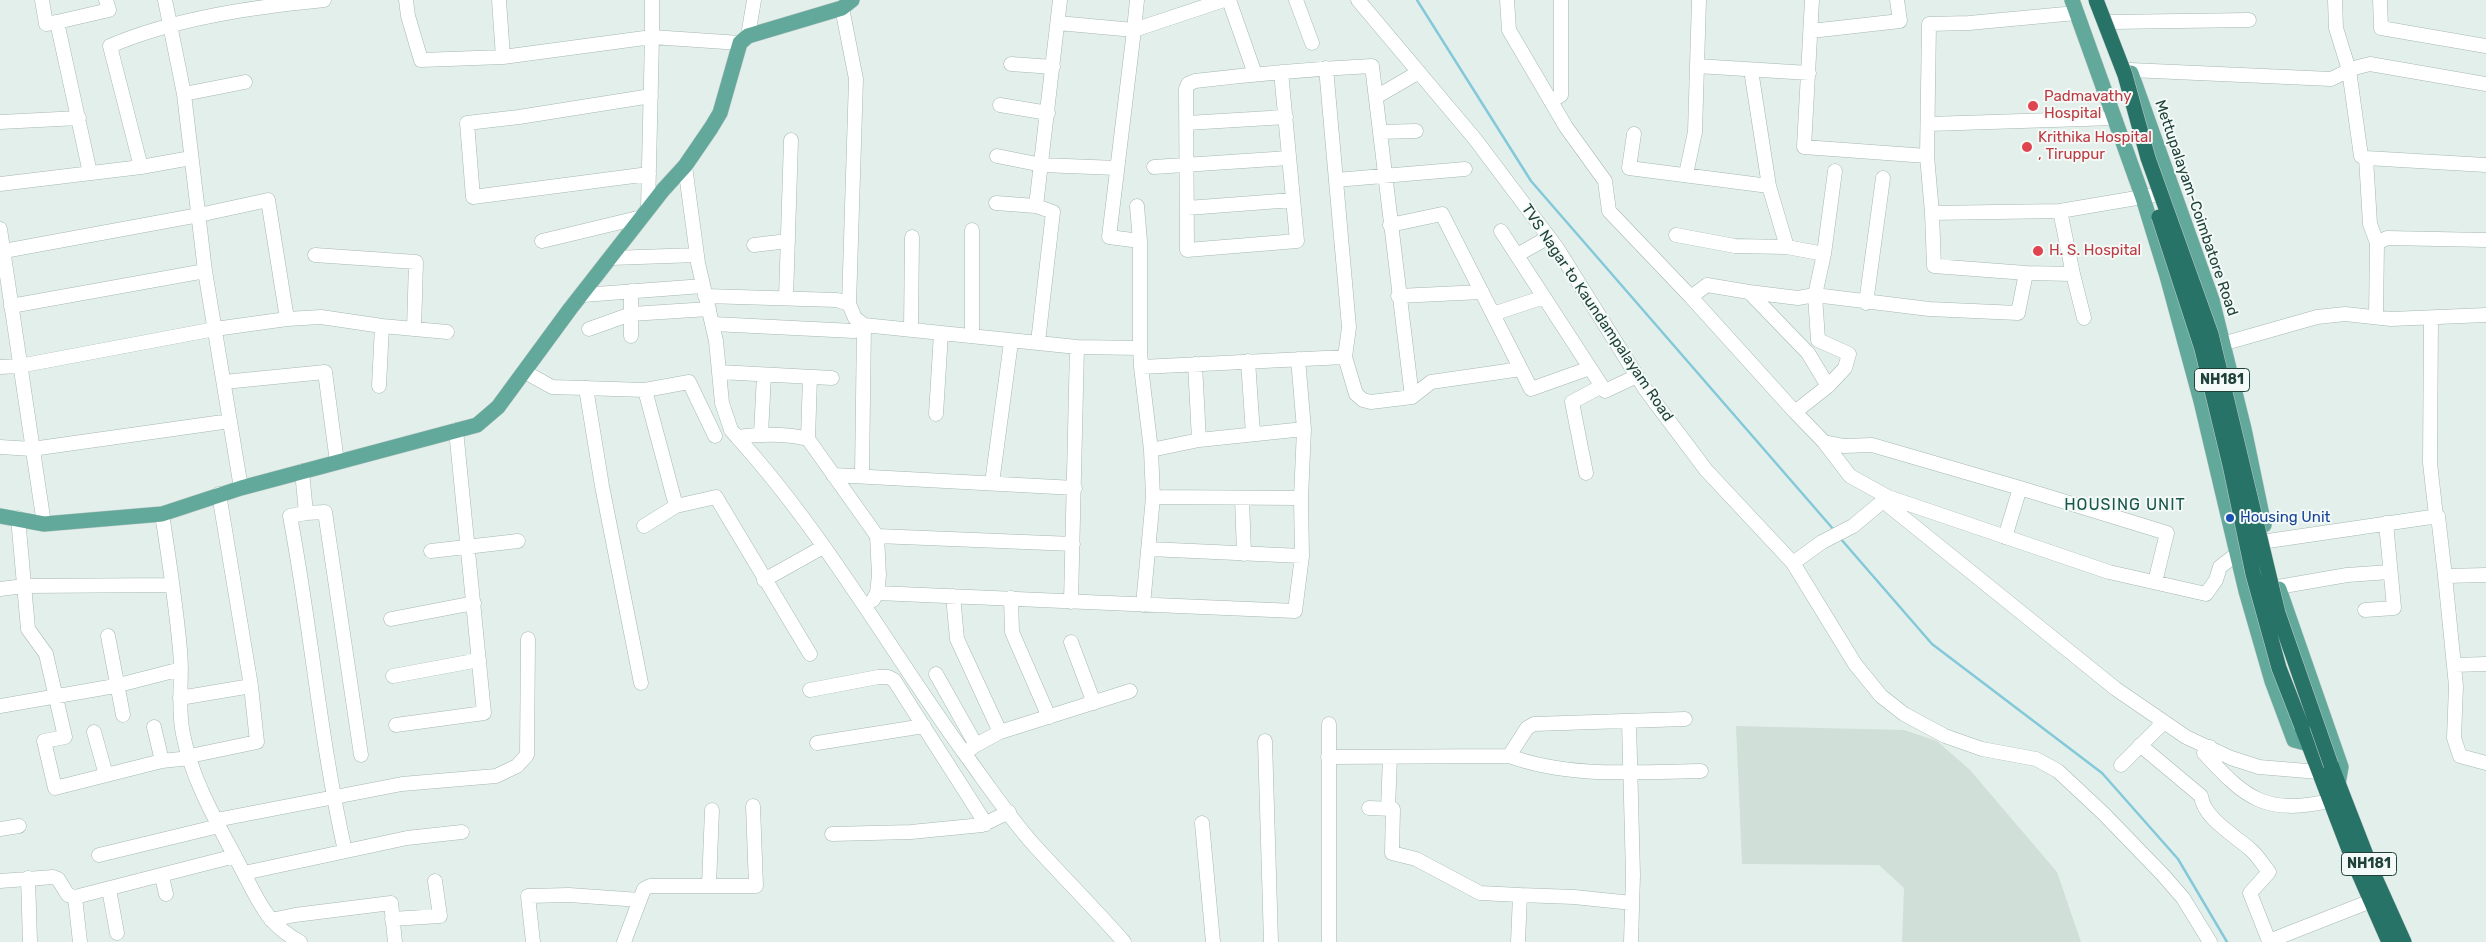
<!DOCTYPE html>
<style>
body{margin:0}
canvas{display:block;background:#e3efea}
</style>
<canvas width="2486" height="942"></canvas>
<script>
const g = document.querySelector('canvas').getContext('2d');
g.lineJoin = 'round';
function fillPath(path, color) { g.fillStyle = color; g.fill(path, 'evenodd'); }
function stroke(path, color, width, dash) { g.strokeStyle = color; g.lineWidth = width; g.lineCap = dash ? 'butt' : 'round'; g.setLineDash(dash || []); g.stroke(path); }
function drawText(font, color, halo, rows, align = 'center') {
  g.font = font + ' Rubik,sans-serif'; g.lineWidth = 4; g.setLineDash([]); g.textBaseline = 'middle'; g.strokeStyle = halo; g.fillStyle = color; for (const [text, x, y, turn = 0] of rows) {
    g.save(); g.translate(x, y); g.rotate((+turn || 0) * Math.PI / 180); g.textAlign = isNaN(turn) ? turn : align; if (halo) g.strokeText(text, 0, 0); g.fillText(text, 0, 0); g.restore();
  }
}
const built = new Path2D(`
 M1736 726 1904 730 1937 741 1970 770 2057 872 2081 942H1902L1904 888 1879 865 1742 864Z`);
const stream = new Path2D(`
 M1417 0 1531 181 1834 530
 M1840 538 1932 644 2102 773 2178 859 2227 942`);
const minor = new Path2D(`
 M42 0 46 24 57 22 90 173
 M165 0 184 94 205 271 241 488
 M406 0 408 16 421 60 503 57
 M499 0 503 57 652 37 648 209
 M652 0V37L740 43
 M1229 0 1255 74
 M1296 0 1312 43
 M1358 0 1475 139 1557 248 1645 389 1706 470 1793 563 1855 664 1881 696 1904 714 1945 736 1982 749 2036 759 2058 771 2104 814 2163 875 2183 898 2210 942
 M1507 0 1509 30 1566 127 1605 181 1609 211 1691 297 1707 285 1749 292 1808 353 1828 386 1795 412 1824 442 1850 476 1888 497 2109 572 2206 594 2216 580 2220 567 2238 553
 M1812 0 1804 147 1927 156
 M2335 0 2336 28 2349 70 2361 156 2366 158 2370 224 2377 243 2387 238 2486 240
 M2380 0 2381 28 2486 46
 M842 8 856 79 849 304
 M57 22 109 10 106 0
 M2111 22 2249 20
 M1058 23 1134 30 1137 0
 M1811 31 1900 21 1897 0
 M748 36 754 0
 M1011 64 1053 67
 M1697 66 1809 73
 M1751 70 1769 186 1787 247 1824 254 1815 295 1818 340 1849 354 1845 368 1828 386
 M2130 70 2331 79 2354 68 2370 64 2486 84
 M1281 72 1297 241 1187 250 1186 89 1188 84 1195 81C1254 74 1312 69 1372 66L1412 397
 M184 94 245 82
 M1376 97 1419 72
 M1551 101 1561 95V0
 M1000 105 1048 113
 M0 122 79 118
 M1187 123 1286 117
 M1929 124 2115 118
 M1380 132 1416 131
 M1634 134 1629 168 1769 186
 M997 156 1042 165 1117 168
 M2366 158 2486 165
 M685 166 698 263 716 341 722 403 731 430 737 437C761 434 785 433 808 439L877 536 879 575 877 593 873 600
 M141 167 110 46C175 18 254 7 324 0
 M1154 167 1289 158
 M649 174 473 197 467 123 519 117 651 96
 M1686 174 1695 132 1699 0
 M1336 180 1465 169
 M0 184 141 167 191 158
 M996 203 1036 206 1053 212 1038 342
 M1036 206 1060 0
 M1137 206 1140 241V348
 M1187 208 1293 200
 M1932 213 1927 156 1929 24 1969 23 2076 13
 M1390 225 1442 214 1531 389 1590 368
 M0 229 44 524
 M1501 231 1605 391 1637 376
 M1676 235 1735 246 1787 247
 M542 241 642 217
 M1140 241 1109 237 1134 30 1224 0
 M754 245 788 241
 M4 251 199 215 268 200 287 319
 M1824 254 1835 171
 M315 255 416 262 414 329
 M1517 255 1549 237
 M611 258 697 255
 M2026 273 1934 266 1932 213 2060 211 2172 192
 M2073 274 2084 318
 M631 291V336
 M1749 292 1798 298 1815 295 1929 309 2018 313 2026 273 2073 274 2060 211
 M583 295 703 286
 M705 296 837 300 849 304 855 318 864 325 862 475
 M1398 296 1482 292
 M1691 297 1795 412
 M786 298 791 140
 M1866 303 1883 178
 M11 306 205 271
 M1493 314 1544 297
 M2376 317 2377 243
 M2431 318 2430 463 2436 516
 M713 324 854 331 864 325 1077 347 1140 348 1141 367 1345 357 1349 327 1326 68
 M382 326 447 332
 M589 329 631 314 709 309
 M911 329 912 237
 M972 336V230
 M2222 344 2317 317 2345 314 2391 319 2486 315
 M1345 357 1356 394 1363 400 1371 402 1412 397 1431 382 1521 369
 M1248 361 1253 434
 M1195 364 1199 440
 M0 367 19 366 215 329 287 319 321 317 382 326 379 386
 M1141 367 1151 450 1153 497 1143 605
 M525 372 552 387 645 390 689 382 715 436
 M719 372 832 378
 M224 382 325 372 337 462
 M586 388 602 486 641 683
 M645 390 676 506 716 497 810 654
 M936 414 941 333
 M761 434 764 375
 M737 437C825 534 889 649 965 754 987 784 1009 817 1034 845 1064 878 1095 909 1124 942
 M808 439 810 377
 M1824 442 1844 446 1872 445 2020 488 2005 537
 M0 447 32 449 230 421
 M1151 450 1199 440 1304 429
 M302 471 306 513 290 516C311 627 320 740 345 851
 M1586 473 1572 402 1602 386
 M833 475 1075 488
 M992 483 1011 342
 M2020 488 2167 533 2155 582
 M1153 497 1301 498
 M1888 497 1883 501 2116 689 2186 737 2231 758 2259 767 2319 772
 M1242 498 1244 554
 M306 513 325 512 361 755
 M162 514C169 559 176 605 180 650 183 678 177 706 183 734 192 781 218 824 240 866 258 899 265 923 300 942
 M18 518 28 629 46 654 65 737 44 741 55 788 162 761 190 758
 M644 526 676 506
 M877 536 1073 544
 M2268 541 2438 516 2445 576 2486 575
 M1149 549 1302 556
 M431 551 518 541
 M1793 563 1822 542 1853 526 1883 501
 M2445 576 2456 686 2454 738 2460 756 2486 763
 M764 580 823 547
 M2278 587 2347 575 2390 572
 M0 589 24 586 172 585
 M877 593 1295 611 1302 556 1301 498 1304 429 1298 359
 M953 596 957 639 1000 732
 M1011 598 1012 632 1049 717
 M1071 602 1077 347
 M2365 610 2394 608 2386 523
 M391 619 474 603
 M108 636 123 715
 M1071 642 1094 703
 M2454 665 2486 664
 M936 674 976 745 969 750
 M393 676 479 660
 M810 690 878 677H888L894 680 986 824
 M180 698 251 686
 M0 706 115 686 181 669
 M1629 722 1633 875 1631 942
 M1329 724V942
 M396 725 484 713 456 430
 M154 727 162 761
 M94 732 106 775
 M1265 741 1271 942
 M817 743 924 726
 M976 745 1000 732 1130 691
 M2140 745 2201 796C2204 819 2236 836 2251 850 2258 856 2263 865 2269 872L2250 893 2269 941 2371 901
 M2210 747 2204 753C2246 799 2265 815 2330 801
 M190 756 257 742 251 686 219 494
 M1509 756 1527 728 1534 724 1685 719
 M1328 757 1509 756C1569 778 1637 772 1701 771
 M2121 765 2164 722
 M1369 808 1393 809 1392 853 1416 859 1480 893 1520 895 1518 942
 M1388 809 1390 757
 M216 820 402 784 496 776 517 766 527 755 528 639
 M1202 823 1213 942
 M0 829 19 826
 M832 834 911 832 982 825 1009 812
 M99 855 219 826
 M244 873 407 838 462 832
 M162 877 166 894
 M28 878 30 942
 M0 881 53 877 58 879 68 895 75 897 235 856
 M709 885 712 810
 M109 889 117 933
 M1520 895 1574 897 1632 903
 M75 897 80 942
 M392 919 440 916 435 881
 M271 920 295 915 391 903 395 942
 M533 942 528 896 569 895 640 900
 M624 942 644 889 650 886H756L753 806`);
const major = new Path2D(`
 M2072 0 2143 198 2167 276 2201 401 2246 591 2272 681 2294 740 2309 744
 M2131 73 2212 300 2244 429 2264 525
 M0 516 44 524 162 514 241 488 477 425 498 407 570 309 663 190 685 166 711 128 720 113 740 43 748 36 842 8 852 0
 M2279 589 2341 767 2338 784`);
const highway = new Path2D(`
 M2302 727 2353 860 2389 942
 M2331 765 2373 873 2404 942`);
const highwayBridge = new Path2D(`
 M2096 0 2125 75 2148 158 2211 334 2278 613 2331 765
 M2159 217 2202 349 2230 465 2253 574 2279 668 2302 727`);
const markers = [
 [2033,106,6,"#e0444e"],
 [2027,147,6,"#e0444e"],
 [2038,251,6,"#e0444e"],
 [2230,518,5,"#1a4fb4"]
];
const shields = [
 [2222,380,55],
 [2369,864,55]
];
const shieldNames = [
 ["NH181",2222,380],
 ["NH181",2369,864]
];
const healthNames = [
 ["Padmavathy",2044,97],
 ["Hospital",2044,114],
 ["Krithika Hospital",2038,138],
 [", Tiruppur",2038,155],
 ["H. S. Hospital",2049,251]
];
const streetNames = [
 ["Mettupalayam-Coimbatore Road",2196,208,71],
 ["TVS Nagar to Kaundampalayam Road",1597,313,56]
];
const transitNames = [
 ["Housing Unit",2240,518]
];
const neighbourhoodNames = [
 ["HOUSING UNIT",2125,505]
];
fillPath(built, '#d1dfd9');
stroke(stream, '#84c9da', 2.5);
stroke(minor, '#a5b8b2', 15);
stroke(major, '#c1cac8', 16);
stroke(highway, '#c1cac8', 16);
stroke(minor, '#fff', 14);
stroke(major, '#62a99b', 15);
stroke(highway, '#287367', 15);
stroke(highwayBridge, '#c1cac8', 16, []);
stroke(highwayBridge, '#287367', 15);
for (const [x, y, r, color] of markers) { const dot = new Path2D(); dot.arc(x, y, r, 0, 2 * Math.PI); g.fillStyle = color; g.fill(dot); stroke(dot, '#f4faf7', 2); }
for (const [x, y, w] of shields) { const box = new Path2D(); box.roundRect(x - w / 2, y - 11.5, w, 23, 4); g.fillStyle = '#f4faf7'; g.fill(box); stroke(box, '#20423b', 1); }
drawText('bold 14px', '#20423b', null, shieldNames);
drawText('15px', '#be3a42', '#f4faf7', healthNames, 'left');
drawText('15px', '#20423b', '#f4faf7', streetNames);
drawText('15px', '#164399', '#f4faf7', transitNames, 'left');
g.letterSpacing = '1px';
drawText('16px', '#19574b', '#f4faf7', neighbourhoodNames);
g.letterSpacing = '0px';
</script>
